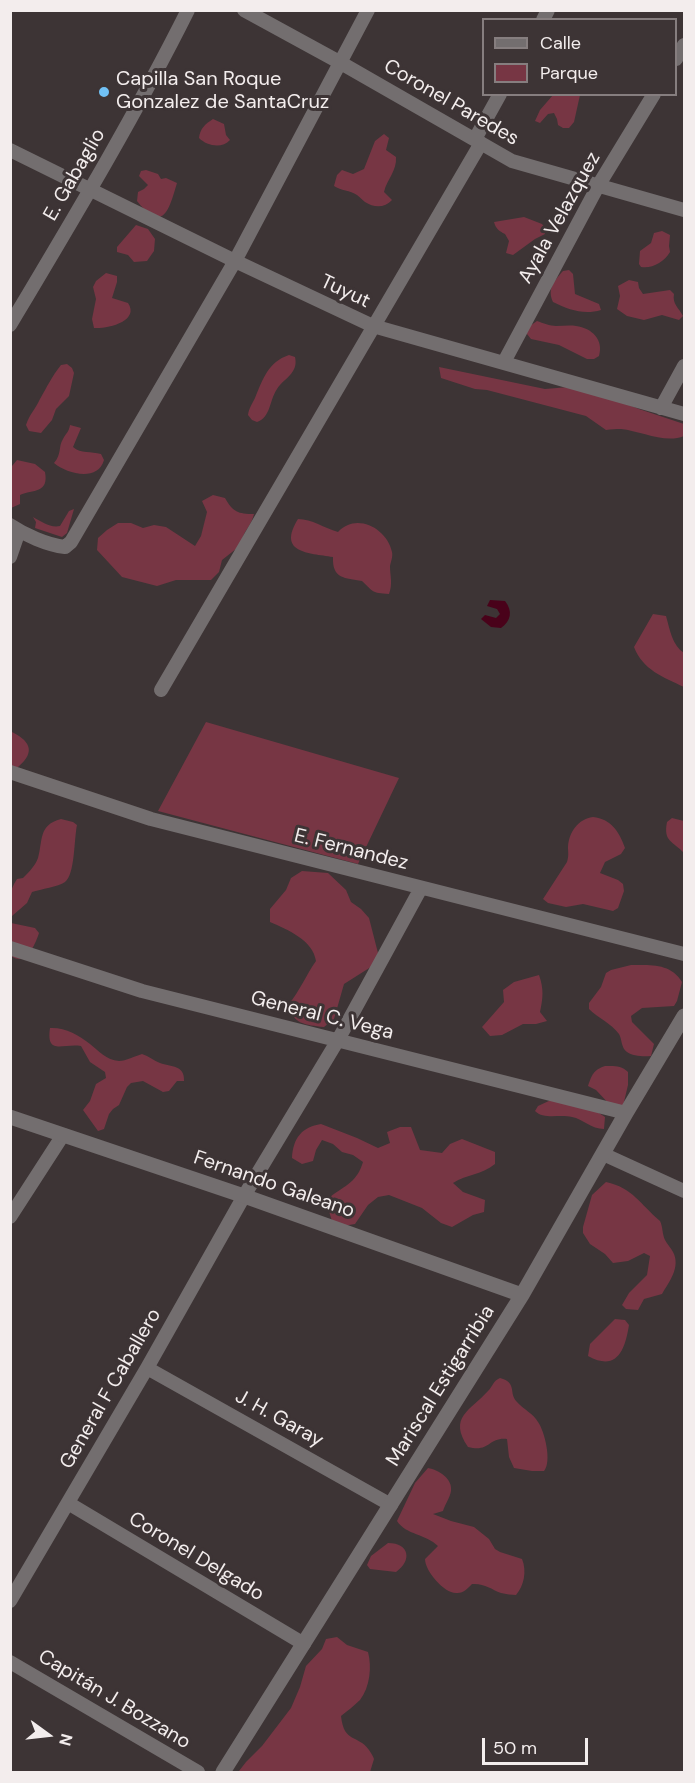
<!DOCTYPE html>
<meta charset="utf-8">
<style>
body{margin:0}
#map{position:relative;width:695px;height:1783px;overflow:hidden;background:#3d3435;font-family:"DM Sans",sans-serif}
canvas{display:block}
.frame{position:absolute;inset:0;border:12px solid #f3eded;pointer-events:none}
.legend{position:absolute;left:482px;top:18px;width:195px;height:78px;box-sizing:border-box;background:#3d3435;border:2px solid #867e7f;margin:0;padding:8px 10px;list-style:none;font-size:18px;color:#f3eded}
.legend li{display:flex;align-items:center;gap:12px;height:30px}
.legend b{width:30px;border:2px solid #867e7f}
.north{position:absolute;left:18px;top:1705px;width:60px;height:60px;-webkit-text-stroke:4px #3d3435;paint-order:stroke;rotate:105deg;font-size:16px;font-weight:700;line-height:24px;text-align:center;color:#f3eded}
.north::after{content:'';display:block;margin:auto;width:21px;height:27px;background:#f3eded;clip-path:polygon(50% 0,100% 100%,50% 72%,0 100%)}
.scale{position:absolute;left:482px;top:1738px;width:106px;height:27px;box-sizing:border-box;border:3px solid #f3eded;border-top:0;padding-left:8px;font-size:18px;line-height:21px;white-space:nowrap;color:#f3eded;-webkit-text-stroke:4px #3d3435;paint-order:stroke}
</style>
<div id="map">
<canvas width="695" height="1783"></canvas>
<div class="frame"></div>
<ul class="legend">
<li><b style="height:8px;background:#736e6f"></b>Calle</li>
<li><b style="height:16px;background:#773644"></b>Parque</li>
</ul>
<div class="north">N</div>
<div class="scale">50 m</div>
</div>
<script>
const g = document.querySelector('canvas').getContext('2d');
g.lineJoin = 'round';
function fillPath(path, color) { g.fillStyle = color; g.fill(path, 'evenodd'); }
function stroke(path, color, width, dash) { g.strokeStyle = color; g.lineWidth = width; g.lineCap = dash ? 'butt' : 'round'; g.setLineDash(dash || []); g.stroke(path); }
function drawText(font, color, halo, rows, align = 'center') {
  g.font = font + ' "DM Sans",sans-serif'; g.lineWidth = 6; g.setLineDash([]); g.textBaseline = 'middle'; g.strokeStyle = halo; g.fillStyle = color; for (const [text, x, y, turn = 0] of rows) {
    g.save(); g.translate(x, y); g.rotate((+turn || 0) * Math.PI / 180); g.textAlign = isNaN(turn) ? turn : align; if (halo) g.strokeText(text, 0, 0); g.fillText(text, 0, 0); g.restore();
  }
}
const green = new Path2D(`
 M553 95H580L574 122 569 128H563L558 125 557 119 554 113 548 114 540 123 535 121 540 110Z
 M213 119 224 124 226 135 230 140C222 149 207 146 199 138 200 129 205 124 213 119Z
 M384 134 389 138 386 150 396 157C397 171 387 179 384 192L392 200C385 208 374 208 365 202 362 200 360 197 357 195 350 190 341 191 334 186L337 175 342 170 353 174 364 169 375 141Z
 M146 170 158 174 161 179 166 178 177 183C169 210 163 234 137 201L138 192 144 189 148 185 139 176 141 171Z
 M524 217 542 224 546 229 545 234 535 239 513 255 506 253 509 241 505 234C499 231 496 229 494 222Z
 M136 225 148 229 155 239 154 251 147 261 134 262 128 255 117 252V247Z
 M662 231 670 235 669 246 670 252C664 262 652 269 641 267L639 264 640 251 651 243 654 233Z
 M569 270 573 274 575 294 599 304 601 310C584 315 569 310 553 302 547 289 554 281 563 271Z
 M106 273 117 276V282L112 298 128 303C140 321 108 329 94 328L92 319 96 299 93 287 96 281Z
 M629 280 638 282 639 288 643 294 670 290 674 294C672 304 679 308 683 316L679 320 662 315 644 320 627 316 617 309 620 296 618 286Z
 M537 321C543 323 550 326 556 326 563 326 570 325 576 326 592 328 604 340 599 356L594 359H587L559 345 531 339 527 334V328Z
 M289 355 295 357C296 362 296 366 293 371 289 378 281 382 277 389 269 401 271 417 257 422L252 420 248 415C249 408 252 404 255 398 263 379 268 362 289 355Z
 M67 364 72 368 74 373 69 396 56 409 52 420 41 433 29 431 26 425C30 413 35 410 40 399 47 387 52 376 61 365Z
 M439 367 545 389 569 387 604 395 639 409 684 424V436C665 444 641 431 621 429 616 429 611 429 606 430L586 416 487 390 475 389 441 378Z
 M70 425 81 428 73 447C81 454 91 451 101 454L104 460C98 482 67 474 54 463 62 454 58 447 63 439 66 433 69 432 70 425Z
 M17 460 35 464 45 472C49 494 33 489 20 495V504L11 508V471L12 466Z
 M213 495 225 498C233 512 238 514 254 514 250 529 243 530 241 545L222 560 219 572 211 580H176L157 586 122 577 97 550 98 538 107 530 118 523H131L143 528 154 525 166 527 195 546 201 536 207 512 202 501Z
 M74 509 67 533 62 537 35 528 36 522 33 517C42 522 50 528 60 526L69 511Z
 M298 519C312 519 324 528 338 532 356 512 387 528 392 552 393 557 391 561 390 566 390 576 393 584 389 594 371 593 374 592 362 581 345 578 332 579 333 557 308 553 277 553 298 519Z
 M653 614 666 616C670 630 672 645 684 653V687C663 677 643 670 634 647Z
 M206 722 399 778 358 864 158 811Z
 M10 731C29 740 37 751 18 767H11Z
 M593 817C611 819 619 831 625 848L621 854 605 862 600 873 618 880 623 884 624 891 618 908 613 911 583 904 566 907 548 903 543 899 567 862C569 856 568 852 568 847 569 832 578 819 593 817Z
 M672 818 684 821V853C673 841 663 842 667 822Z
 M61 819 73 822 77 825C74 839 75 875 65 882 58 887 41 889 32 892L27 903 12 916 11 923 35 928 39 933C35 945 26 967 11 956L10 893 14 884 17 879 23 878C29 872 35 866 38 858 43 841 38 825 61 819Z
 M302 871 328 873 346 890 351 902 361 909 369 918 378 953 374 965 344 984 334 1019 324 1027C305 1025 293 1024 288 1005 300 991 306 975 316 961 313 940 288 930 270 922V909L286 890 291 878Z
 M631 965C650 965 671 963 682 982L677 1001 674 1006 642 1008 631 1016 632 1022 654 1044 651 1056C644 1057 632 1056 627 1052 621 1048 622 1039 619 1034 611 1023 598 1018 589 1009V1003L601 987 606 973 611 970Z
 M539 975C544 989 543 998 540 1012L547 1021 536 1024H523L502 1035 490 1036 482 1027 504 1002 503 990 514 982Z
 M50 1028C64 1027 79 1035 90 1044 99 1051 106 1060 119 1061 126 1061 135 1056 142 1054 149 1056 154 1061 160 1063 171 1067 185 1065 184 1081H177L169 1091 163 1092 143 1081 131 1083 127 1087 119 1105 113 1109 109 1114 104 1129 98 1131 83 1110 90 1101 96 1084 106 1078 105 1072 90 1062 81 1046C63 1043 46 1056 50 1028Z
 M605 1066C614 1066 621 1065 628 1072V1085L623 1106H611L596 1090 588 1086C592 1075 593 1070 605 1066Z
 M551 1100 590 1107 605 1117 604 1129C591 1129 583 1119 572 1117 559 1114 544 1120 535 1111L538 1106Z
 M321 1124 357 1138 378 1148 390 1143 387 1132 400 1127H411L420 1150 442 1153 450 1144 462 1139 495 1152V1164C482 1175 467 1174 453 1183L463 1192 485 1200 484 1212 473 1215 452 1227 441 1223 422 1208 389 1195 378 1197 368 1205 355 1224 343 1226 332 1221 328 1208 330 1197C346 1185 357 1182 363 1162L353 1155 342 1152 333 1144 322 1140 316 1150 313 1161 302 1164 292 1158C293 1138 302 1127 321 1124Z
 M606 1182C633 1188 640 1204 660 1221 663 1227 662 1234 665 1240 667 1244 671 1248 673 1252 681 1267 669 1282 662 1294L644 1299 638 1310 626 1309 622 1305 629 1293 647 1275 650 1256 644 1253 628 1261 613 1263 605 1254 590 1244 583 1233V1227L592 1195Z
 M615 1319 625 1320 629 1325C625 1350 617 1372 588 1356L590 1344Z
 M500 1378C518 1383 508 1393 517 1402 523 1409 534 1414 538 1422 545 1432 552 1462 544 1471H532L514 1468 509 1457 507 1439C488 1437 490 1453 468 1447 448 1417 470 1411 488 1391 493 1386 493 1381 500 1378Z
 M428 1468C439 1470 453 1479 451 1491 450 1498 445 1504 443 1511L433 1514 451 1521 474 1527 489 1539 495 1549 500 1552 522 1559C527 1571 524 1586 516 1595 512 1595 506 1594 501 1593 491 1589 484 1583 472 1584 468 1588 463 1594 456 1593 444 1593 425 1571 425 1559L438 1546C426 1534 406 1535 397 1521L415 1483Z
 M388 1543C410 1543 412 1561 396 1572L370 1569 367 1565 371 1556Z
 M337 1637 347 1645 368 1652C372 1667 370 1687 360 1700 354 1706 347 1711 341 1716 344 1744 358 1734 369 1750 371 1753 373 1756 374 1759L370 1772H241L239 1771 246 1762 262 1746 291 1708 300 1687 306 1666 322 1649 326 1639Z`);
const water = new Path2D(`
 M490 600 505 601C513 611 511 621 501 628L491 627 481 619 485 615 496 618 500 614 497 609 487 606Z`);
const minor = new Path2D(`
 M244 10 341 63 512 161 684 210
 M543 20 548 10
 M676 59 684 45
 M475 139 500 94
 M10 150 235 261 373 326 684 414
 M10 325C72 221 134 118 188 10
 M504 362 598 186 654 94
 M661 408 684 366
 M10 525C25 535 47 545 65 547L71 542 235 261 368 10
 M10 557 19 531
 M161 690 481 143
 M10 772 151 819 684 954
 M10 948 142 991 626 1113
 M603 1154 684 1191
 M10 1217 63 1135
 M147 1368 391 1505
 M68 1503 304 1644
 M10 1601 147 1368 244 1196 338 1040 421 888
 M10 1662 198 1772`);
const tertiary = new Path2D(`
 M10 1117 244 1196 522 1295
 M223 1772 522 1295 626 1113 684 1016`);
const markers = [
 [104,92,6,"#71c1f5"]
];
const poiNames = [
 ["Capilla San Roque",116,80],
 ["Gonzalez de SantaCruz",116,103]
];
const streetNames = [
 ["Coronel Paredes",451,103,30],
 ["E. Gabaglio",75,175,-60],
 ["Ayala Velazquez",560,218,-61],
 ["Tuyut",345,292,25],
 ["E. Fernandez",351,850,14],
 ["General C. Vega",322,1016,14],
 ["Fernando Galeano",274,1185,19],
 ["Mariscal Estigarribia",441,1386,-58],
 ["General F Caballero",111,1389,-60],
 ["J. H. Garay",279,1419,29],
 ["Coronel Delgado",196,1557,31],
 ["Capitán J. Bozzano",114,1700,31]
];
fillPath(green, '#773644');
fillPath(water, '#49021a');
stroke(minor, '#736e6f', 14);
stroke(tertiary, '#736e6f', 15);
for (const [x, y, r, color] of markers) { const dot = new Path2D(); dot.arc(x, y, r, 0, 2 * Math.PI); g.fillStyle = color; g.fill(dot); stroke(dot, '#3d3435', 2); }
drawText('20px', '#f3eded', '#3d3435', poiNames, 'left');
drawText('20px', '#f3eded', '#3d3435', streetNames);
</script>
